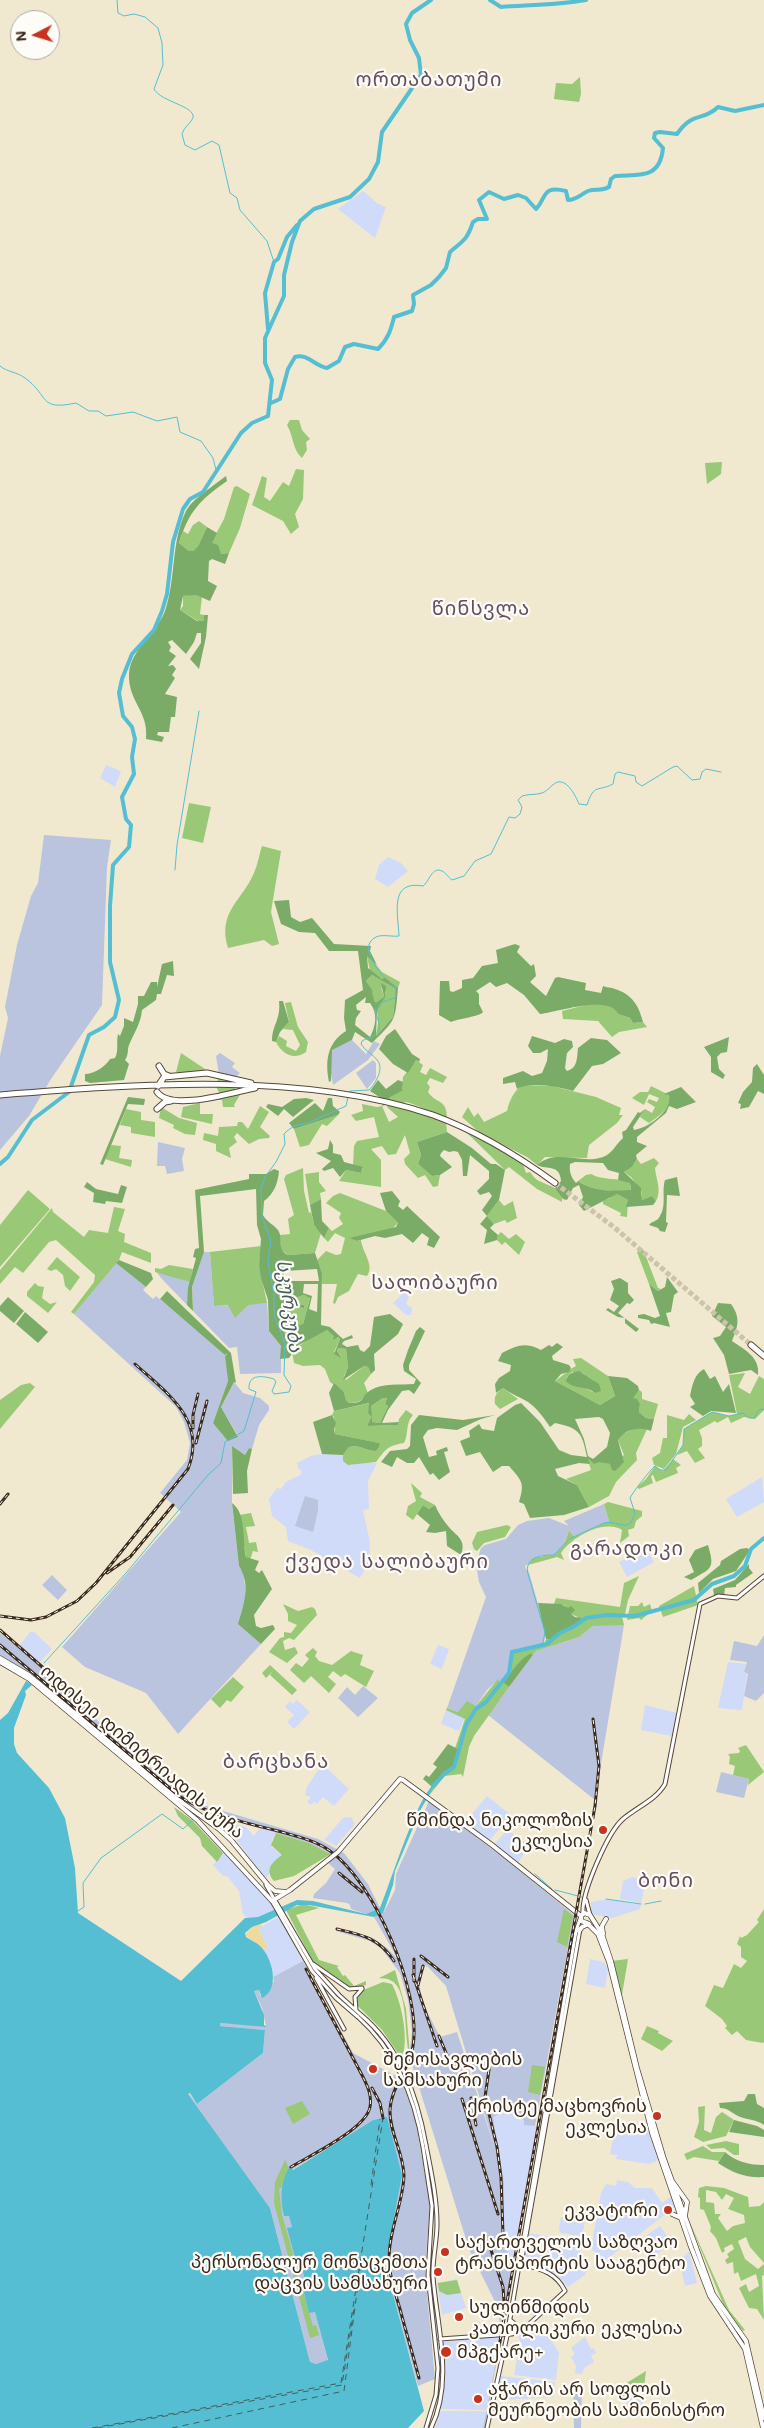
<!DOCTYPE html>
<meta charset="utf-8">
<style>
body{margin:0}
#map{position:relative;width:764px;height:2428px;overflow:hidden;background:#f0e9d0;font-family:Mali,sans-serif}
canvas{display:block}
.north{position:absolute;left:10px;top:10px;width:50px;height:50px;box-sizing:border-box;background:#fdfcf7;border:1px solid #afa8a0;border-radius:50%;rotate:265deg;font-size:14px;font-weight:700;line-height:20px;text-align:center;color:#3b2a1e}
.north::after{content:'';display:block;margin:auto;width:18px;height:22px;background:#c8321e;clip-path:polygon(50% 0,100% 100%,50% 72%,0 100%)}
</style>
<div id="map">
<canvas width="764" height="2428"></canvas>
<div class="north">N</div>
</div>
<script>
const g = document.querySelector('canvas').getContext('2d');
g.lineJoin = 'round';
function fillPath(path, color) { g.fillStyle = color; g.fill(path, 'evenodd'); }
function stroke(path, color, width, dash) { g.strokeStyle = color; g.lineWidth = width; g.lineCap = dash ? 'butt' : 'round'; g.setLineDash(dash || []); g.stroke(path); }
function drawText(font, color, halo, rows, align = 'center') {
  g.font = font + ' Mali,"Noto Sans Georgian",sans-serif'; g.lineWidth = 4.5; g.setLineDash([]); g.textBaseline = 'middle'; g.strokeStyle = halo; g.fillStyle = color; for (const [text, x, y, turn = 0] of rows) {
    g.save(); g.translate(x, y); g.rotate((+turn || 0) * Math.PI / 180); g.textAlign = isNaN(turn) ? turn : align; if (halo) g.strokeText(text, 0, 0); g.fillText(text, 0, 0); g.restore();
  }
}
const built = new Path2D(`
 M363 191 378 204 386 207 375 238 338 209Z
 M106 765 121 771 115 787 100 778Z
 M388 857 401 863 408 871 388 887 375 879 379 865Z
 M404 1292 409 1297 406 1304 412 1308 411 1315H406L393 1303Z
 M326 1453 343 1455V1461L352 1465 358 1462 377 1463 368 1481 369 1509 363 1510 370 1542 369 1562 360 1578 311 1550 288 1541 286 1527 272 1516 269 1499 277 1488 281 1489 286 1482 300 1475 302 1471 298 1468 297 1463 311 1456Z
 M762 1477 764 1502 737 1517 726 1499Z
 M647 1549 654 1562 627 1577 619 1562Z
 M30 1632H34L52 1649 40 1662 20 1645Z
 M438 1645 449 1649 442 1669 430 1664Z
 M728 1662 746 1664 744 1672 747 1674 742 1710 718 1708Z
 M297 1700 310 1712 294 1729 287 1722 294 1715 285 1707 290 1701 293 1704Z
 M645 1705 677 1713 672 1736 641 1730Z
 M446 1710 465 1718 459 1731 441 1724Z
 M322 1764 349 1789 334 1806 323 1797 317 1804 314 1802 311 1805 307 1802 311 1797 305 1795 307 1787Z
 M487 1796 511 1815 489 1841 465 1822Z
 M351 1817 355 1824 336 1846 324 1840 343 1818Z
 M228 1822 246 1827 254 1836 260 1828 276 1833 272 1840V1847L282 1855 269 1869V1874L266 1878 225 1826Z
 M507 1830 529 1845 518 1863 494 1845Z
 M224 1852 273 1905 275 1910 258 1917 248 1918 243 1914 239 1891 227 1876H223L213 1865Z
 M632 1877 646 1880 641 1903 620 1899 623 1881Z
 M608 1899 635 1904H641L640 1909 612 1918 591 1914V1902Z
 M279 1916 303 1961 273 1977 263 1950 268 1947 258 1929Z
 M590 1959 604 1962 608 1969 605 1988 586 1984Z
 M507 2110 517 2112 524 2121V2125L537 2126 512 2274 504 2235V2183L493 2117Z
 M615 2128 640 2133 649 2131 659 2160 649 2164 616 2159 617 2155 610 2154Z
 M617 2180 628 2182 635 2188H652L662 2203 672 2196 675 2207 603 2262 591 2248 601 2193 606 2184 616 2186Z
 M561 2217 585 2222 582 2236 561 2233 559 2230Z
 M660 2226 672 2243 654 2256 641 2239Z
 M528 2233 547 2236V2239L580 2245 578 2264 586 2272 585 2275 568 2287 560 2278 544 2268 522 2263Z
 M689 2252 697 2283 685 2286 679 2260Z
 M457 2279 466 2308 442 2315 437 2283Z
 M538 2322 559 2352 556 2380 514 2375 520 2341 518 2336Z
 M495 2337H500L486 2410 440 2409 446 2370 443 2342Z
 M585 2337 591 2349 594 2348 596 2353 591 2356 594 2362 584 2368 582 2374 575 2373 576 2366 571 2357 575 2354 571 2348Z
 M501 2376 555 2382 553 2397 501 2400 502 2394H498Z
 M635 2383 643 2395 641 2418 635 2415 624 2399 632 2393 628 2388Z
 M440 2411H486L483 2428H435Z`);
const industrial = new Path2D(`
 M44 835 111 840 107 867 102 1005 51 1079 29 1116 0 1150V1056L8 1018 5 1007 17 945 31 896 38 883Z
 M352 1040 366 1054 374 1041 380 1044 368 1060 333 1085 330 1068 331 1050Z
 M220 1053 235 1063 232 1067 240 1073 230 1082 219 1075 216 1056Z
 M373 1060 376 1063V1078L367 1089 356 1073Z
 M158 1142 185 1148 182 1159 184 1171 167 1174 165 1166H157Z
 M204 1252H210L214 1306 267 1303 269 1331 281 1346V1373L240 1374 237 1347 229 1348 193 1311 192 1287Z
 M116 1263 146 1287 143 1290 153 1299 156 1296 225 1353 228 1381 213 1423 238 1436 221 1407 234 1382 243 1393 260 1398 269 1406V1410L259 1425 252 1449 249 1448 245 1455 232 1446V1504L239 1566 244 1574 246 1601 239 1624 261 1644 178 1734 146 1693 85 1667 62 1647 181 1512 160 1493 187 1460 190 1443 184 1422 176 1407 74 1314Z
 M156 1271 190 1282 187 1305 161 1278Z
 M305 1496 318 1500V1511L313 1532 295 1526Z
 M604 1504 609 1521 574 1537 569 1530 565 1543 557 1554 540 1556 525 1566 527 1571 529 1572 546 1632 543 1646 517 1649 511 1655 509 1673 500 1683 498 1680 487 1690 476 1706 458 1712 447 1708 486 1597 479 1582 476 1564 481 1548 485 1545 506 1539 518 1525 527 1521 549 1518 569 1526 564 1521Z
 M52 1575 67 1590 58 1600 42 1585Z
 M617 1624 624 1625 595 1800 488 1715 536 1651 579 1637 593 1626Z
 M0 1633 17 1647 20 1645 43 1665 108 1731 171 1785 203 1805 318 1839 344 1853 368 1884 380 1908 366 1914 351 1909 350 1905 347 1903 313 1898 314 1894 326 1883 335 1869 328 1863 335 1857 332 1854 309 1843 195 1808 168 1789 28 1672 0 1655Z
 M764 1635V1693L756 1701 744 1696 748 1674 744 1672 747 1662 730 1660 734 1641 757 1646Z
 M363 1686 378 1698 358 1717 338 1698 347 1687 355 1695Z
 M721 1772 749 1779 744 1798 716 1792Z
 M429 1801 509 1862 574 1915 535 2126 524 2125V2121L517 2112 507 2110 493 2117 504 2183V2235L512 2272 523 2207 575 1916 485 2428H483L501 2333 498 2308 469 2249 411 2061 401 2080 415 2118 430 2205 425 2271 435 2379 418 2386 385 2264 387 2117 373 2120 292 2170 290 2167 289 2215 292 2227 288 2228 298 2269 302 2268 305 2280 301 2281 309 2312 315 2311 328 2361 315 2364 310 2362 270 2208 188 2094 189 2093 197 2104 263 2053 265 2030 220 2026V2023L266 2026 262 2008 254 1991 259 1990 260 1996 274 1981 273 1977 303 1961 353 2053 398 2077 409 2056 412 2032 408 2000 400 1973 381 1948 370 1941 336 1931 337 1928 372 1938 387 1948 397 1958 374 1917 384 1912 395 1890 396 1874ZM426 1965 446 1986 496 2152 457 2032 440 2037 422 2002 419 1980Z
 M573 2389H582L581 2428H574Z`);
const green = new Path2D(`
 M580 77 581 94 579 102 554 99 556 83 572 84Z
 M290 420H299L302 430 310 439 306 442 307 450 302 458C292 449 294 437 287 425Z
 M722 462 721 474 707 484 705 463Z
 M296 469 304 470 303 499 295 514 299 527 291 534 283 521 252 505 262 476 267 478 264 497 270 501 283 482 289 486Z
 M237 486 250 494 240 528 229 553 221 554 211 543 224 519 234 487Z
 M199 521 207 527 198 546 193 551H189L179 543 183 531 188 534 193 525Z
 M196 594 202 597 200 614 204 615V621H198L180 610 183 606V596Z
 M189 803 211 807 203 843 182 838Z
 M262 846 281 851 271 912 279 944 272 946 264 940 228 948C217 912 242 901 254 873 258 864 259 855 262 846Z
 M367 956H369L382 972 400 982 398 988 385 977 382 979 370 971Z
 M372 975 396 989 393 1017 376 1036 378 1023 377 1011 386 992 381 987 384 997 376 1004 373 1001V994L366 981Z
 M291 1002 298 1027 308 1042 306 1052C294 1061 282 1054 276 1042L279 1036 287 1041 286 1046 296 1051 300 1045 293 1030 283 1029 289 1022 285 1003Z
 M594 1003C603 1004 614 1004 618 1014L630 1018 633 1023 643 1022 647 1027 619 1032 612 1037 598 1021 563 1019 562 1011Z
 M181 1053 211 1073 189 1077 176 1072Z
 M416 1060 423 1065 420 1072 426 1075 430 1068 447 1077 443 1083 430 1078 427 1083 430 1087 428 1092C437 1105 447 1098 447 1119 438 1115 411 1102 405 1102L402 1105 388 1102 389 1098 402 1091 403 1077Z
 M220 1077 241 1093 234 1105 235 1107H223L222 1100H218L220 1095 215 1084Z
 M522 1085 552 1086 596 1097 621 1108 619 1115H623L617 1123 589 1145 587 1158 545 1157 537 1165 527 1157 480 1133 462 1117 468 1107 474 1117 478 1113 484 1122 507 1111C509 1101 514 1091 522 1085Z
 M651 1086 669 1095C671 1108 661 1115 649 1123L640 1117 645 1109 652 1113 655 1107 647 1102 649 1099 657 1102 659 1098 649 1094 644 1105 632 1098 640 1092H648Z
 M200 1103V1114H213L212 1124 181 1117 183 1107Z
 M362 1104 377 1107 382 1106 389 1122 398 1117 387 1107 388 1104 446 1122 447 1132 417 1142 421 1155 418 1164 432 1176 440 1175 438 1186 433 1187 425 1175 418 1178 405 1164 404 1159 410 1153 405 1135 396 1154 388 1155 382 1146 371 1149 381 1160V1187L339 1181 346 1170 361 1173 363 1168 353 1166 354 1146 357 1141 379 1137 374 1117 356 1121 351 1115 363 1111Z
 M260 1106 269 1112 260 1127 270 1136 269 1138 259 1139 249 1144 237 1133 234 1137 237 1142 229 1148 231 1158 216 1151V1144L203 1140 204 1133 218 1136 219 1127 237 1126 238 1122H242L248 1129Z
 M161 1107 179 1118 197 1123 195 1135 185 1134 173 1128 174 1125 159 1118Z
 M126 1109 141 1112V1120L155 1122V1137L131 1133V1127L120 1125Z
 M338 1115 327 1126 322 1124 309 1145 300 1147 294 1129Z
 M465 1131 522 1161 526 1173 530 1172C532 1174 533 1177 536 1179 545 1186 564 1186 562 1202L537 1189 509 1167 505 1170Z
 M111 1145 121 1146 119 1158 132 1160 131 1167 105 1159Z
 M654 1158 659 1163 655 1168C656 1179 662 1190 656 1201L652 1196 642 1200V1192L631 1177 624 1172 632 1167 637 1159 641 1164Z
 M303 1168 304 1191 309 1213 311 1212 314 1225 321 1233 315 1253 288 1255 281 1250 280 1235 290 1234 288 1219 294 1215 284 1179 286 1175Z
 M319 1172V1182L326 1191 320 1193 321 1199 310 1205 305 1174Z
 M591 1174C603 1181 618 1177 630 1183L631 1191C612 1191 595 1192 578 1181L586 1175Z
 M28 1190 50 1209 0 1267V1225Z
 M340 1193 386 1211 398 1223 391 1230 350 1238 357 1241 361 1240C362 1252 375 1265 367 1276L358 1274 349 1291 338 1297 335 1304 333 1303 337 1284H322V1273L317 1260 326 1251 336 1255 341 1254 345 1238 335 1233 328 1242 324 1238 329 1228 332 1231 343 1224 339 1218 341 1213 326 1203 333 1196Z
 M613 1194H617L628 1200 627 1217 620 1216 621 1213 603 1204V1201L610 1198Z
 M499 1200 504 1206 513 1201 517 1218 507 1223 505 1220 494 1224 487 1216Z
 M114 1207 125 1209 118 1231 125 1234 124 1242 151 1253V1263L122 1252 119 1260 74 1314 71 1312 94 1282 95 1275 56 1240 49 1242 23 1273 15 1267 0 1284V1270L52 1208 53 1212 84 1237 89 1230 108 1233Z
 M501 1232 509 1239 516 1234 525 1242 519 1255 505 1242 502 1245 497 1240 498 1235Z
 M261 1246 259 1265 267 1303 248 1305 235 1318 228 1305 214 1306 210 1252Z
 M643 1249 658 1288 661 1289 658 1291 649 1284 637 1252Z
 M57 1257 80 1277 70 1291 65 1286 63 1275 56 1269 51 1271 47 1269Z
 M169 1265 193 1269 190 1282 155 1272V1268L161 1269Z
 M35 1283 38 1286 44 1287 42 1298 50 1304 57 1302 48 1313 27 1296V1292Z
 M304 1295 310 1297 303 1324 297 1334 299 1340 294 1344H290C281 1335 285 1317 285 1305L304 1308V1305L285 1302 286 1296 295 1298Z
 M327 1330 340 1339 334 1352 342 1357 337 1351 338 1348 346 1349 348 1367 344 1376 346 1380 364 1366 368 1367 371 1374 364 1383 368 1393C361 1400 360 1403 349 1403L346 1400 344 1392 330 1382 325 1369 320 1365 303 1366 294 1363 292 1351 316 1334Z
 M581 1358 608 1376 615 1396 600 1405 555 1381C563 1376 568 1370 576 1366L573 1359ZM572 1372 583 1373C586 1377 590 1377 594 1381L595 1393 566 1378Z
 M745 1373 738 1387 750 1394 759 1376 764 1379V1410L755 1419 744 1417 731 1423 728 1417 717 1423 715 1421 699 1430 702 1438V1446L698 1449 705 1458 695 1463 687 1451 677 1455 683 1445 684 1429 712 1412 729 1416 737 1414 729 1375Z
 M30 1383 35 1387 0 1429V1400L21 1385Z
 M503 1388 518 1399 500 1409 495 1404C494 1396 496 1393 503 1388Z
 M639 1390 642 1392V1399L658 1404 654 1419 646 1418 639 1412 640 1404 633 1398V1395Z
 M383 1398H387L385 1404 388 1406 380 1423 371 1422V1406Z
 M370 1403 368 1413 371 1417 367 1426 398 1425 399 1419 406 1410 413 1415C405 1423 409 1434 404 1443 387 1446 387 1448 376 1462L348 1465 343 1461V1455L349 1447C360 1444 365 1451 376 1451L380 1446 378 1443 335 1434 334 1417 332 1415 334 1411Z
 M689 1414 696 1420 683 1427 676 1454 664 1469 654 1465 652 1458 660 1453 663 1438H667V1415L684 1420Z
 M635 1428 647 1429 636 1453 637 1460 616 1482 609 1496 589 1507 577 1485 566 1479 591 1470 587 1457 610 1464 624 1455 618 1440 621 1435Z
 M673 1459 681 1465 676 1468 678 1473 656 1482 653 1475 651 1476 653 1483 639 1489 637 1487 646 1479 655 1466 663 1471Z
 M411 1483 422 1493 420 1497 435 1505 429 1509 423 1505 413 1520 406 1515 408 1506 416 1501Z
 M608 1502 642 1511V1516L636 1521 634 1528 628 1530 629 1536 620 1543 622 1530C604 1519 572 1537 561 1553L564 1560 557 1557 528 1565 534 1558 556 1554 565 1543 569 1530 574 1537 609 1521 604 1504Z
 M251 1513 255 1526 246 1527 249 1543 256 1542 258 1552 253 1551 250 1560 246 1557 239 1515Z
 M507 1525 511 1527 505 1537 484 1543 477 1551 474 1549 472 1543 477 1532Z
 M639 1576 628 1600 625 1614 622 1616 624 1625 593 1626 579 1637 536 1651 533 1655 531 1653 511 1674 510 1673 512 1652 543 1646 546 1639 551 1640 560 1633 573 1627 578 1617 571 1614 564 1605 554 1604 556 1598 620 1607 624 1583Z
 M694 1586 698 1605 663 1617 659 1606Z
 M642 1602 644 1607 650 1604 652 1611 641 1620 639 1618 627 1620 630 1606H638Z
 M283 1604 298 1611 312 1607 315 1609 317 1615 294 1640 289 1638 283 1641 285 1650 295 1647 298 1653 287 1663 269 1652 280 1638 284 1637V1632L291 1633 297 1625 288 1621V1614Z
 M313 1648 317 1652 315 1656 319 1661 332 1665 351 1651 363 1655 360 1665 374 1671 366 1687 345 1674 341 1677 333 1671 328 1677 336 1684 329 1693 311 1676 304 1683 290 1670 296 1663 302 1667 309 1659 305 1655Z
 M270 1665 297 1690 292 1695 270 1675 273 1671 266 1678 262 1673Z
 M233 1677 244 1687 231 1702 227 1700 220 1708 211 1699Z
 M498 1679 500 1683 502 1682 509 1687 474 1736 469 1747 463 1777 461 1774 445 1776 427 1798C434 1786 439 1776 452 1770L458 1749 455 1748 465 1719 446 1710 447 1708 458 1712 467 1701 476 1706Z
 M746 1745 764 1772 748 1785 749 1779 733 1775 735 1766 729 1764 730 1757 728 1754 739 1753 740 1751 738 1748Z
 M174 1807 192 1820 223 1853 217 1862 202 1846 200 1838 178 1816Z
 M276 1833 309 1843 331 1854 294 1876 274 1881C264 1870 272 1862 282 1855L271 1845Z
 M303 1904 319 1908 296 1915 319 1960 339 1966 337 1967 343 1976 345 1975 354 1986 366 1981V1985L354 1988 349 1987 313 1962 286 1910Z
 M564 1909 573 1916 567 1947 557 1942Z
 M764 1909V2042L763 2043 746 2040 737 2031 732 2035 725 2028 727 2026 722 2019 705 2006 714 1985 723 1988 734 1964 741 1968 747 1961 741 1957V1947L737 1944 740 1936 741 1938 747 1935 759 1922 757 1920Z
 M628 1959 622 1995 620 1996 611 1961Z
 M395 1970 406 2009 410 2055C403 2040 410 1988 390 1980 387 1978 382 1979 379 1978Z
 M383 1982 392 1984C402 2004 409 2038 402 2059L382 2030 357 2005 356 1999 361 1991Z
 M647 2026 659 2031 658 2033 673 2041 662 2051 641 2039Z
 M532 2065 545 2067 540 2095 528 2092Z
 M302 2101 310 2114 293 2124 285 2108Z
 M705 2106 704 2130 711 2133 716 2117 722 2112 734 2120 726 2136 703 2142 694 2137 699 2122 698 2107Z
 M726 2141 739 2144V2155H734L724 2148 711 2149 706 2145Z
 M703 2146 712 2152H725L719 2161 694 2157 687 2160 684 2154Z
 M285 2160 289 2168 282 2187 279 2189 282 2215 296 2264 298 2280H300L313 2326 316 2325 319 2335 310 2338 274 2203 275 2182Z
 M706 2186 724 2188 748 2197 749 2207 760 2206 764 2202V2263L750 2247 746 2237 738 2241 745 2259 758 2269 764 2264V2275L762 2276 764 2320 757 2309 749 2308 739 2288 746 2284 749 2292 759 2286 756 2274 741 2281 738 2272 734 2274 733 2262 727 2264 725 2260 729 2257 727 2254 734 2249 732 2244 724 2248 725 2251 722 2253 716 2238 710 2231 711 2227 704 2210 700 2209V2198L698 2197 699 2188ZM706 2190 716 2192 722 2200 726 2194 734 2198 728 2209 744 2215 745 2223 733 2226 727 2231 718 2218 721 2214H715L714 2203 706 2202Z
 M687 2216 729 2310 745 2330 743 2331 726 2311Z
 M457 2280 461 2293 447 2295 439 2291 438 2283Z
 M646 2371 643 2395 635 2383 628 2388 632 2393 624 2399 617 2389Z`);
const forest = new Path2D(`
 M226 476 227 481C200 500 189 511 179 543L189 551H193L198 546 207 527 217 533 212 543 218 545 221 554 229 553 225 564 212 559 209 561 208 581 217 586 210 601 196 595 183 596 180 610 197 621H204V615H208L206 637 199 669 190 659 201 643V633H197L194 642 186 654 172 640 168 642 171 647 169 651 176 656 168 666 173 665 176 669 172 675 175 678 165 694 177 697 175 717H171L169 732H158L157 735 164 737 162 742 146 739C149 711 128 702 129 674 130 649 159 632 166 608 176 576 171 542 186 511 191 500 216 484 226 476Z
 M289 900 291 917 300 922 312 918 334 944 371 946 370 951 377 965 367 956 368 968 382 979 385 977 398 988C395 1022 396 1019 372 1043L355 1032 352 1040 332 1050 331 1081 329 1082C325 1061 327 1043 346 1031L344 1018 345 1000 363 990 358 951H329L315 933 299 932 281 924 274 901ZM372 975 396 989 393 1017 376 1036 377 1011 385 997 386 986 381 983 384 997 376 1003 374 1001 372 990 366 981ZM366 997 365 1003H370C378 1013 376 1026 370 1037L355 1025 356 1018 361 1011 357 1010 356 1005Z
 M515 944 520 946 517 952 531 966 534 964 536 976 530 982 546 996 555 978 558 977 586 983 585 990 601 993 603 986C607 988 611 987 615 989 632 994 639 1006 643 1022L633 1023 630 1018 618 1014C610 994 557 1012 540 1014L524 995 507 983 496 987 490 982 476 991 479 994V1004L483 1012C479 1017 460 1018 451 1022L439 1015 440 981H449L450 991 453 992 462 988V980L473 978 482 966 498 963 496 950Z
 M173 961 174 976 167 975 161 994H157L156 1000 142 1010C141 1023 134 1033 129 1045 127 1051 129 1054 125 1060L129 1064 124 1080 90 1083 85 1081V1074C94 1074 105 1067 110 1059L115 1058C119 1051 116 1043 118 1034L120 1036 124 1026V1018L133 1022 138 1004V996H144L151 982H157V987L162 964Z
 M279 1001H283L289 1022 280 1032 276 1042 272 1041C272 1025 281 1020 279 1001Z
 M395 1029 412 1054 420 1059 419 1062 416 1060 408 1073 393 1064 379 1049 386 1036Z
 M532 1036 555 1043 564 1039 572 1041 573 1047 567 1053 565 1068 567 1071C578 1068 577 1057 578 1048L591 1038 607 1040 621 1053 603 1064 592 1066 573 1091C560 1087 529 1081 517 1089L515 1082 503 1084V1078L523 1071 532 1076 542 1073 547 1061 548 1049 540 1053H533L528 1046Z
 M729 1037 727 1052 721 1053 717 1057 719 1069 725 1075 723 1079 711 1072V1057L704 1047Z
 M757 1064 764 1075V1094L758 1091 749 1107 740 1109 741 1104 738 1103 743 1092 752 1082 753 1068Z
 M378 1080 386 1089 398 1080 403 1082 402 1091 389 1098 388 1104 382 1106 384 1100 370 1091Z
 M681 1087 696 1102 677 1109 669 1106 666 1113 637 1137V1142L647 1146 636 1155 637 1159 632 1167 624 1172 641 1188 642 1200 652 1196 656 1201 653 1205 626 1207 628 1200 617 1194 584 1211 579 1205 583 1197 579 1185 573 1188 567 1200 563 1199 555 1188 561 1181C560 1164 547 1170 537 1165 557 1148 581 1165 603 1157 612 1154 616 1144 623 1138L622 1132 626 1130 638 1112 640 1113 645 1109 633 1127 634 1130C651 1127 672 1110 669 1095L664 1094ZM575 1162 603 1163 608 1170 619 1173 618 1180 630 1183 631 1190C612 1191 595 1192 578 1181L576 1183C571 1177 569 1172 570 1164Z
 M128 1097 145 1099 144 1105 128 1104 103 1165 100 1164Z
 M306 1098 314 1100 293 1117 284 1109 278 1116 266 1107 268 1104 282 1107 294 1099Z
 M328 1098H332L333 1106 340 1112 338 1115 294 1129 289 1123 315 1103 323 1111Z
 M447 1132 472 1148 491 1164H496L505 1170 499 1200 487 1216 494 1224 490 1228 498 1235 497 1240 484 1244 487 1230 480 1224 487 1216 482 1210 492 1196 489 1192 480 1195 477 1191 489 1179V1171L470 1155 467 1176H463L462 1160 458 1152 454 1151 449 1152 444 1150 441 1153 440 1156 452 1167 440 1175 432 1176 418 1164 421 1155 417 1142Z
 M330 1140 333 1145V1153L341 1155 344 1162 363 1167 361 1173 346 1170 340 1177 333 1168 324 1171 322 1169 331 1161 316 1153 328 1149Z
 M274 1169 279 1171C278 1183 274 1194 264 1201L263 1215C267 1222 273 1224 278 1230 284 1239 276 1250 288 1255L315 1253 322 1273 321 1325 330 1327 343 1339 352 1335 353 1338 344 1341 342 1344 347 1347 358 1345 360 1350 364 1352 370 1346 374 1317 390 1314 403 1324 398 1334 374 1354 375 1370 371 1374 368 1367 364 1366 343 1380 348 1367 346 1349 338 1348 337 1351 342 1358 334 1354 340 1339 338 1337 333 1340 334 1336 327 1330 297 1346 289 1358 280 1359 281 1346 269 1331 268 1300 261 1278 259 1265 261 1239 257 1225 256 1189 200 1196 204 1252 192 1287 193 1311 187 1305 188 1288 196 1258 193 1257 195 1249 199 1248 195 1190 249 1179V1174H266ZM317 1269 319 1281H282L285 1271ZM304 1284H318L317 1312 309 1309 312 1296 303 1293ZM304 1295 310 1298 303 1324 296 1327 299 1340 294 1344H290C281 1335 285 1317 285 1305L304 1308V1305L286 1302V1296L295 1298Z
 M677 1177 680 1196 667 1195 666 1222 668 1223 665 1232 660 1231 658 1228 649 1225C651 1222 656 1221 658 1219 668 1207 661 1192 665 1180Z
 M87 1182 96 1189 118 1194 121 1185 127 1187 122 1203 106 1201 105 1204 93 1202 94 1193 84 1187Z
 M392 1191 400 1201 398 1206 403 1210 407 1206 440 1237 434 1248 427 1245 429 1238 422 1233 413 1243 402 1234 385 1238 375 1236 357 1241 349 1238 396 1227 398 1223 386 1211 380 1193Z
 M321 1199 322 1221 329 1228 324 1238 314 1225 310 1205Z
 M119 1260 151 1273 153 1279 146 1287 116 1263Z
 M667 1277 678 1292 674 1295 671 1312 666 1313 670 1327 654 1323 651 1324 649 1320 638 1318V1315L644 1314 655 1318 660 1316 649 1284 658 1291 665 1287Z
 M620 1278 628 1283V1293L634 1300 630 1304 627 1303 618 1313 639 1329 636 1332 625 1323V1318L618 1317 606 1310 608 1308 614 1312 619 1306 610 1300 614 1289 611 1281Z
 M167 1291 231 1353 236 1383 234 1382 221 1407 238 1437 228 1441 213 1423 228 1381 225 1356 228 1353 225 1355 160 1299Z
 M8 1297 24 1311 14 1323 0 1311V1306Z
 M718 1303 731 1304C741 1318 738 1326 732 1341 745 1350 760 1357 758 1375L751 1370 729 1374 724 1355 713 1338 720 1336 726 1327 712 1316Z
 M25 1312 48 1332 38 1343 16 1324Z
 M420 1327 425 1331 409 1365V1370L421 1383 414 1394 409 1390 402 1391 388 1410 382 1423 399 1422 398 1425 367 1426 371 1417 368 1413 369 1403 334 1411 329 1393 334 1383 344 1392 346 1400 349 1403C366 1404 360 1396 371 1390 382 1383 401 1385 414 1384L416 1379 404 1371 403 1365 408 1350 416 1331ZM383 1398H387L385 1404 388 1406 380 1423 372 1422 371 1406Z
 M557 1343 563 1347 552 1356 553 1360 569 1365 571 1368 569 1372 561 1374 555 1381 600 1405 615 1396 608 1376 627 1378 638 1386 639 1390 633 1398 637 1399 640 1404 639 1412 646 1418 654 1419 651 1431C639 1426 625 1429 618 1440L624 1462 615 1471 612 1470 610 1464 599 1462 594 1464 588 1458 590 1464 579 1463 555 1469 558 1476 577 1485 589 1507 564 1515 530 1518 524 1504 519 1502C525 1483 522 1481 509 1466H502L493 1472 480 1452 466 1456 460 1441 470 1437 469 1431 479 1424 482 1429 494 1431 497 1418 515 1405 521 1403 540 1422 559 1450 571 1455 587 1457C582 1433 580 1428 555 1423L550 1427C544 1418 537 1408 528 1402 520 1397 511 1394 503 1388L496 1393 495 1384 499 1378 510 1371 511 1365 498 1361 502 1353C518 1345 525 1342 541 1350L549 1345 552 1347ZM599 1417 603 1419 610 1433 607 1447 593 1459 588 1456 584 1439 575 1419Z
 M704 1369 710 1379 715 1376 723 1392 729 1384 736 1413 711 1411 703 1416 690 1407 695 1404 690 1396C692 1386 694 1374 704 1369Z
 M579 1371 599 1384 601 1391 595 1393C586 1385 574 1390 566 1381 567 1374 573 1372 579 1371Z
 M332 1415 336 1423 334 1429 335 1434 379 1443 380 1446 376 1451C365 1451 360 1444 349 1447L343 1455 322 1454 313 1422Z
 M419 1415 463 1420 495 1415 481 1419 457 1430 437 1428 428 1430 423 1437 429 1457 437 1455 436 1451 447 1447 448 1451 444 1452 450 1472 439 1480 433 1473 430 1475 419 1457 414 1463H407L397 1457 392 1467 381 1462 390 1451 407 1449 410 1446 411 1425Z
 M232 1446 245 1455 249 1448 252 1449 247 1471 248 1493 233 1494Z
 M232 1503C247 1514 242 1540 246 1557L259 1561 255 1570 259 1573 262 1570 272 1589 254 1615 256 1626 261 1628 273 1625 275 1629 261 1644 238 1624C244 1605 251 1584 239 1566Z
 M423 1505 429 1509 435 1505C438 1512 443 1520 448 1526 456 1536 467 1539 461 1555L447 1546 446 1531 435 1533 426 1532 430 1525 417 1514Z
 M708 1545C715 1569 712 1568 691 1580L684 1577 694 1572 689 1560 695 1550Z
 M747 1548 750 1550 736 1571 713 1579 699 1593 698 1583 720 1565 721 1561 740 1549Z
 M749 1564V1568L753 1573 736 1585V1587L725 1588 724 1596 714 1595 713 1589 735 1580Z
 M538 1603 561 1604 568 1608 571 1606 575 1610 571 1614 575 1617 581 1618 582 1620 551 1640 546 1639Z
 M531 1653 533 1655 509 1687 502 1682C512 1673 518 1660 531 1653Z
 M448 1744 458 1749 454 1767 431 1786 423 1779 426 1775 429 1777 437 1767 433 1764Z
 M748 2094H755L757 2104 764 2108V2125C756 2119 746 2120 738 2116 730 2112 728 2108 720 2108L719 2103 744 2101Z
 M734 2120 757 2126 764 2130V2137L729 2132Z
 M725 2152C736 2162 750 2165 764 2165V2177C745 2178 733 2173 718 2163Z`);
const sand = new Path2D(`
 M261 1924 262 1927 258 1929 268 1947 263 1950 245 1935 252 1927Z`);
const water = new Path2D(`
 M26 1681 32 1685 25 1691 26 1695 14 1728V1744L17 1753 49 1788 65 1818 75 1868 78 1913 181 1981 245 1918 258 1917 297 1900 313 1901 366 1914 380 1908C390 1885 418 1792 436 1783L421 1809 395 1871 393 1885 385 1908 383 1913 374 1917 309 1905H297L266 1922 252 1927 245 1933 246 1937C250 1940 256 1942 260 1946 272 1957 281 1989 262 1998L259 1990 254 1991 264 2015V2025L267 2027 220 2023V2026L265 2030 263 2053 197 2104 190 2093 188 2094 270 2208 310 2362 316 2364 328 2360 315 2312 309 2313 301 2281 305 2280 302 2268 298 2269 287 2228 292 2227 289 2216H284C280 2199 280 2182 290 2166L293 2170 373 2120 387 2117 402 2175 385 2264 424 2411 408 2428H0V1720L8 1713Z`);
const stream = new Path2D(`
 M117 0 118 13 124 16 134 14 145 17 158 28 162 43 163 65 154 89C161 102 196 106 193 118 190 124 184 127 182 134L185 145 195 150 212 141 219 145 230 193 237 198 240 210 267 241 274 262
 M0 366C7 372 17 372 25 378 50 396 38 411 76 403L89 411H98L106 416 133 412 157 421 177 417 180 432 201 441 213 458 216 470
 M175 870 177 845 199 711
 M349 1093 350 1091 369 1090C375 1084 384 1070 378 1061 374 1055 365 1051 361 1044L362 1041C366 1038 370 1039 373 1036 385 1030 377 1020 375 1010L382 1002 395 998 396 988C386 981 354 948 376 937 382 934 392 937 399 936 398 913 389 880 423 886 429 882 432 866 442 871 445 872 449 878 452 880L464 876 475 861 491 854 509 817 515 818 520 814 522 807 518 800 522 796C528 794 536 795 542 793 548 791 553 783 558 782 568 780 576 797 579 804L587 805C594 783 598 792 613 784L615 774 618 772 635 776 636 782 642 786 673 767 677 766 692 780 700 779 702 772 706 769 721 772
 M537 1646 543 1643 545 1632 528 1574C524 1557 541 1555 554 1555L569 1539 604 1523C614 1520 622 1529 631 1523L635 1513 630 1498C633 1492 650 1470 655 1466L660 1470H666L683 1445 684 1429 712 1412 729 1416 743 1413 749 1418H754L759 1410 764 1409
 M44 1663 126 1573 208 1475 221 1463 225 1442 244 1431 256 1392 249 1389C248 1373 264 1376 274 1379L276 1382 272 1391 274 1394 289 1392 291 1386 284 1375 285 1343 274 1316V1295L268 1261 271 1240 262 1217 261 1189 265 1177 276 1162 285 1144 284 1134 287 1131 294 1126 308 1123 346 1106 348 1097
 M535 1874 552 1889
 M555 1890 578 1896
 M580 1897H582
 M606 1899 641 1904
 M645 1904 661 1901
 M78 1911 84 1907 83 1883 101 1858 162 1814 183 1829 192 1821`);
const river = new Path2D(`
 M490 0 501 7C529 5 557 5 586 0
 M268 329 265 293 274 262 278 259 287 237 297 225
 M271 403 280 399 288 369 295 357C307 353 315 366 327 368L339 361 345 347 354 344 378 349C388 339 391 330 394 317L412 311 414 304 413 295 431 285 439 277 446 268 450 252C464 240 467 240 473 222L478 219H487L479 200 489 192 504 199 518 195 526 198 536 209C547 198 541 185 566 191L568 200C577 200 581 194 588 191 596 188 601 192 609 187L611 179 615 176C639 174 660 180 663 148L654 138 655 133 660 132 677 134C694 110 703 122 718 107L735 111 764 105
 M0 1164 8 1157 32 1120 69 1092 89 1035 104 1027 115 1017 119 1000 110 962V906L113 865 129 847 131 825 126 819 122 797 134 774 132 757 135 739 132 727 123 716 119 693 122 679 132 654 154 630 162 611 167 594 173 542 183 509 190 499 203 492 241 433 252 423 268 416 272 380 265 363V338L284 296V275L292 242 300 221 314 209 350 197 369 179 378 162 382 132 421 75 419 58 410 40 406 24 412 13 431 0
 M433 1786 444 1774 454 1767 466 1725 476 1709 486 1702 509 1673 512 1652 547 1644 560 1633 573 1627 586 1618 607 1615 635 1616 694 1600 712 1584 734 1576 745 1566 751 1549 764 1538`);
const ferry = new Path2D(`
 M371 2185 380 2119
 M92 2428 341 2383 383 2118
 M97 2428 342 2385 354 2309
 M172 2428 344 2391 361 2261`);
const highwayTunnel = new Path2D(`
 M555 1183 615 1228 751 1345`);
const secondary = new Path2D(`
 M266 1885 315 1969 339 1995 360 2014
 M586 1900 590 1915
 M272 1901 312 1971 336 1998 358 2017
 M583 1914C581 1893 608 1832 623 1819 637 1807 656 1800 665 1784L700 1604 718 1596 737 1598 764 1576
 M313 1964 349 1989 362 1988
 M316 1978 344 2029
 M356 2010 355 1997 362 1989
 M426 2145C431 2171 437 2198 437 2224 437 2242 432 2260 433 2277 437 2327 454 2381 431 2428
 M423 2147 432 2206 428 2275 438 2368 436 2395 426 2428
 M521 2264 580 1929
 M510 2320 522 2330
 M440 2339 512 2334 527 2326 565 2291C556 2272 540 2269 521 2264
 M487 2428 507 2336 576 1931 580 1919`);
const primary = new Path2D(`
 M0 1658 29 1675 183 1803 219 1829 231 1840 268 1885 275 1891 286 1892
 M0 1662 29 1679 197 1820 272 1901 290 1890
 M378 1805 400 1779 403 1780 492 1845 581 1916
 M590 1915 602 1934 611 1961 637 2068 664 2159 713 2294 746 2341 764 2418
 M587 1923 598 1934 609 1962 652 2133 691 2247 710 2296 745 2349 763 2428
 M587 1923 581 1921V1916L584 1913 590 1915
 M579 1931 582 1927 589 1924
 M603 1934 602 1926 606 1919
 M672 2181 687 2202 685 2216
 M672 2214 681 2218`);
const highway = new Path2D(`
 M159 1066 164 1074 169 1076
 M158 1086 164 1077 207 1073 251 1083
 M157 1092C172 1112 233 1092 255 1088
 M0 1095C135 1084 304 1071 433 1115 477 1131 518 1156 555 1183
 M157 1109 165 1102 171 1101
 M751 1345 764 1356`);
const rail = new Path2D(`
 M193 1428V1415L198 1394
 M196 1443 207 1401
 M0 1504 8 1494
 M107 1573 130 1557 173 1505
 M0 1616 31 1620 46 1617 77 1601 96 1583 188 1469C207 1420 168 1394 135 1364
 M0 1630 64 1686 88 1713
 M0 1645 179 1796C209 1815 243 1822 278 1831 295 1836 315 1840 330 1851 374 1881 422 1993 413 2046 410 2069 391 2086 390 2110 389 2132 404 2154 404 2176 403 2203 389 2230 389 2258 389 2275 395 2292 400 2309 406 2332 413 2355 419 2378
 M339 1873 362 1892
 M337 1929C363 1935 379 1938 394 1961
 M421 1956 448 1977
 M413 1975 437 2046
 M414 1981V1959
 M418 1985 423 1966
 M439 2036 451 2065
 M490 2063 485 2097 497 2147 501 2177 503 2234
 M372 2088 380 2103 383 2118
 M471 2098 476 2125
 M462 2099 498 2214
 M291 2167C311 2155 366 2129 370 2107 372 2096 368 2087 363 2077L306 1969
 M490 2247 503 2287 504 2301
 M499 2347 595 1806 599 1766 593 1719`);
const secondaryBridge = new Path2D(`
 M360 2014C400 2047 417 2095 426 2145
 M358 2017C396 2051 415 2098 423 2147`);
const primaryBridge = new Path2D(`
 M290 1890 338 1852 378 1805`);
const markers = [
 [603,1830,5,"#c8321e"],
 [373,2069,5,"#c8321e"],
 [657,2116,5,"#c8321e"],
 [668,2210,5,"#c8321e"],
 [445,2252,5,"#c8321e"],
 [438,2272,5,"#c8321e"],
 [459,2317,5,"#c8321e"],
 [446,2352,6,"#c8321e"],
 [478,2399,5,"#c8321e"]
];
const streetNames = [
 ["ოდისეი დიმიტრიადის ქუჩა",142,1752,40]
];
const poiNames = [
 ["წმინდა ნიკოლოზის",593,1820,"right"],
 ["ეკლესია",593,1841,"right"],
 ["შემოსავლების",383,2059],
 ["სამსახური",383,2080],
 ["ქრისტე მაცხოვრის",647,2106,"right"],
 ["ეკლესია",647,2127,"right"],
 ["ეკვატორი",658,2210,"right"],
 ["საქართველოს საზღვაო",455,2242],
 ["ტრანსპორტის სააგენტო",455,2263],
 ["პერსონალურ მონაცემთა",428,2262,"right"],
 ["დაცვის სამსახური",428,2283,"right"],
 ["სულიწმიდის",469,2307],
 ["კათოლიკური ეკლესია",469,2328],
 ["მპგქარე+",457,2352],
 ["აჭარის არ სოფლის",488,2389],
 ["მეურნეობის სამინისტრო",488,2410]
];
const waterNames = [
 ["სკურკუბა",289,1306,82]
];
const quarterNames = [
 ["ორთაბათუმი",429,80],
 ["წინსვლა",481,609],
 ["სალიბაური",435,1283],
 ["გარადოკი",627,1549],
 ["ქვედა სალიბაური",387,1562],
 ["ბარცხანა",276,1762],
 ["ბონი",666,1881]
];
fillPath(built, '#d0daf9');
fillPath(industrial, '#bac4de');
fillPath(green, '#99c877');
fillPath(forest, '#7aac68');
fillPath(sand, '#eeda9e');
fillPath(water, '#55bed2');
stroke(stream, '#55bed2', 1);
stroke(river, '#55bed2', 4);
stroke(ferry, '#445e5d', 1, [6, 5]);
stroke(highwayTunnel, '#ccc3ac', 5, [5, 2.5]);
stroke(secondary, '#564739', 5);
stroke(primary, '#564739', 5.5);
stroke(highway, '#564739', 7);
stroke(secondary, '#fff', 3);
stroke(primary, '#fff', 4);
stroke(highway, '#fff', 5);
stroke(rail, '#3b2a1e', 3);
stroke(rail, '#fdfcf7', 1, [4]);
stroke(secondaryBridge, '#564739', 5, []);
stroke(primaryBridge, '#564739', 5.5, []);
stroke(secondaryBridge, '#fff', 3);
stroke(primaryBridge, '#fff', 4);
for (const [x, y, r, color] of markers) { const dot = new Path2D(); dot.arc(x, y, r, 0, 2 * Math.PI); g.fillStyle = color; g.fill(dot); stroke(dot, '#fdfcf7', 2); }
drawText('18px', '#3b2a1e', '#fdfcf7', streetNames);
drawText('18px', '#3b2a1e', '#fdfcf7', poiNames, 'left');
drawText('italic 19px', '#445e5d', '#fdfcf7', waterNames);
g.letterSpacing = '1px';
drawText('20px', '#654f5f', '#fdfcf7', quarterNames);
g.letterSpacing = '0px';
</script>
